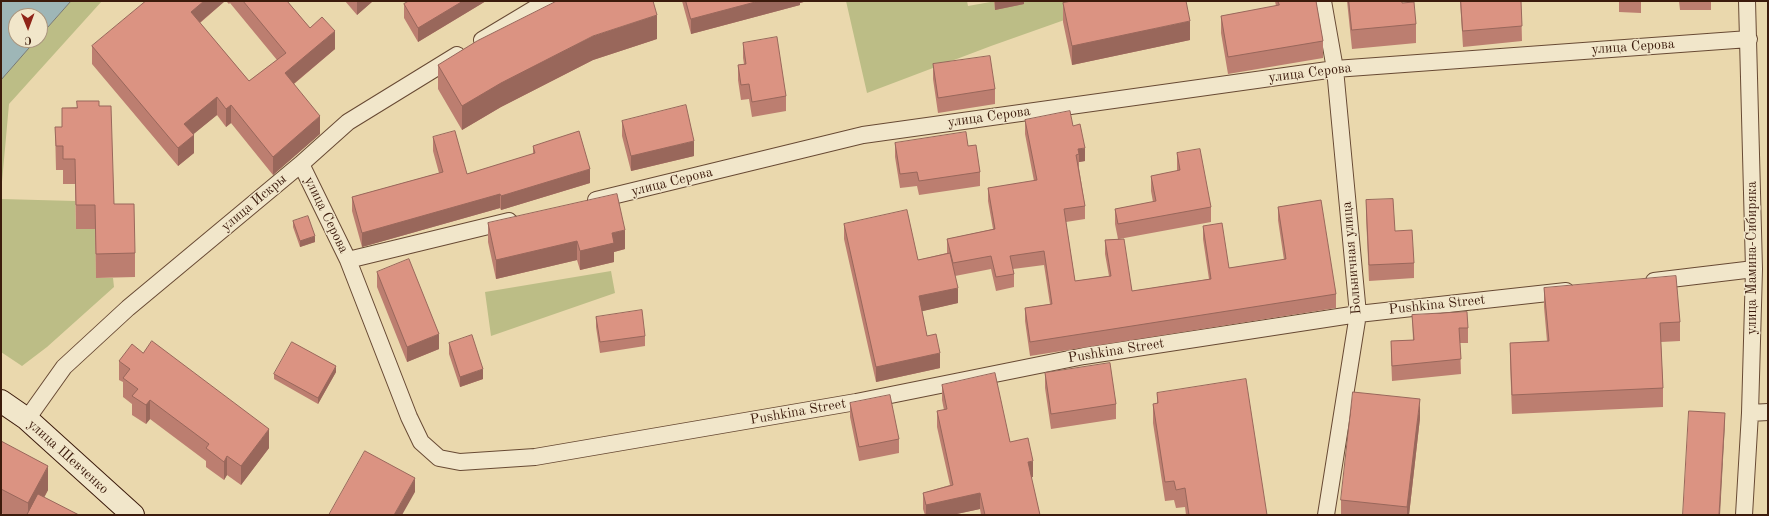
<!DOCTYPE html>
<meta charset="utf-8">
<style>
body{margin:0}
#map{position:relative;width:1769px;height:516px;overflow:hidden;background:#ead8ad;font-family:"Old Standard TT",serif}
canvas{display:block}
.frame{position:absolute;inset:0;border:2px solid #3c1b0c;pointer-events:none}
.north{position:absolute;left:8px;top:8px;width:40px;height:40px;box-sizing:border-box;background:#f1e6ca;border:1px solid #a9957e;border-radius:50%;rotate:179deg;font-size:11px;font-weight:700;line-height:16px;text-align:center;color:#3c1b0c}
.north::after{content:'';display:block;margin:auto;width:14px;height:18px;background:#8f2418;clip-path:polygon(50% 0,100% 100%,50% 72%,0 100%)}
</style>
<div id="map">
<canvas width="1769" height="516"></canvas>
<div class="frame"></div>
<div class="north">С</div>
</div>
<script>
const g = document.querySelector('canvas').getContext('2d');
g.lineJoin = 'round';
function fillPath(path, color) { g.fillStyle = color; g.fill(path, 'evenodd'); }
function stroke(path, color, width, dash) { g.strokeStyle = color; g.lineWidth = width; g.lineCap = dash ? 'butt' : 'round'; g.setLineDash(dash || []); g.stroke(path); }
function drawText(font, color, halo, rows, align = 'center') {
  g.font = font + ' "Old Standard TT",serif'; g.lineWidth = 3; g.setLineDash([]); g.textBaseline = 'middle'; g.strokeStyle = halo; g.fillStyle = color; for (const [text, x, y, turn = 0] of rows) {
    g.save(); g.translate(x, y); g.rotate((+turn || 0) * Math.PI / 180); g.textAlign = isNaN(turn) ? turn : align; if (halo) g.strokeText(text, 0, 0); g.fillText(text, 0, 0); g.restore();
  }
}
const green = new Path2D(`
 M71 1H102L9 104 1 193V80L36 40H40V36Z
 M846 1H967L968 6 996 1H1118L991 46 867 93Z
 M1 199 75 201 76 229H95L96 278H113L114 287 47 347 22 366 1 352Z
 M611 271 615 293 491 336 485 292Z`);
const water = new Path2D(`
 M1 1H71L40 36V16H16V40H36L1 80Z`);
const minor = new Path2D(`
 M1323 1 1335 69 1358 314 1326 515
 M482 40 537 7 554 1
 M301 164 348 260 509 221
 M596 200 863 135 1335 69 1749 39
 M348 260 409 417 421 442 439 458 460 462 535 457 856 402 1084 356 1358 314 1566 291
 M1654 281 1754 269
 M1750 413 1768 412
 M27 419 64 367 128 308 301 164 348 122 457 55
 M1744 515 1750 413 1754 269 1747 1`);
const secondary = new Path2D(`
 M1 401 27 419 133 515`);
const wall = new Path2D(`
 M146 1H225L200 23 249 81 277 60 230 3 229 4 226 1H287L310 28 335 49 294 84 320 134 273 175 231 123 226 127 217 115 193 134 194 153 178 166 92 64V46Z
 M345 1H373L357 15Z
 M409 1H486L418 42 404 18V4Z
 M682 1H807L800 3V5L691 34Z
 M994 1H1024V4L995 10Z
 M1275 1H1316L1323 41V58L1228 74 1221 33V16L1276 6Z
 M1347 1H1402V3L1416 24V43L1352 49Z
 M1460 1H1521L1522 41 1463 47Z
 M1619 1H1641V13L1619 12Z
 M1679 1H1711V10H1680Z
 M1063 3 1190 40 1072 65 1063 22Z
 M657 39 593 60 501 107 462 130 438 89V65Z
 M743 43 786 96V111L752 117 749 99 741 100 738 80V65L744 64 743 58Z
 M933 64 995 89V104L938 113 933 79Z
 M99 106 114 204 135 253V277L96 278 95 229H76L75 184H63V170H56L55 127H62V108Z
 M1025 120 1073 126 1085 161 1079 162V168L1085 206V219L1066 222 1075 281 1109 276 1105 254V240L1118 239 1115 224V209L1153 202 1151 191V176L1177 171V153L1211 207V222L1119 239 1132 291 1209 279 1203 239V226L1229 268 1284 260 1278 220V207L1336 294V308L1030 356 1025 321V308L1050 304 1044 265 1013 269 1014 274V287L996 291 991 269 955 276 958 303 922 311 927 336 940 368 876 382 844 239V224L918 260 947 253V239L993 229 988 201V188L1034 181 1025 134Z
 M622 121 694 156 631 171 622 136Z
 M433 137 467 174 533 154V146L590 183 501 210 500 208 362 247 352 211V197L439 173 433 151Z
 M895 143 968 146 980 172V186L919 195 917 186 900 188 895 157Z
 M1366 200 1395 231 1414 263V278L1369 281 1366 216Z
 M293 221 315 242 300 247 293 227Z
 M488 223 625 249 614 252V262L580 270 577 260 496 279 488 242Z
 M377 272 439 349 407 362 377 287Z
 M1544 288 1680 322V341L1661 342 1663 388V407L1512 414 1510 362V343L1547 341 1544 307Z
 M1412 315 1468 328V343H1460L1461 374 1392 381 1391 356V341L1413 340Z
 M596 317 645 336V346L600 353 596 327Z
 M449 343 483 379 460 387 449 354Z
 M119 361 269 448 241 485 227 475 224 480 206 467V461L150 419 146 424 132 415V404L123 397V382L119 380Z
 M336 372 318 404 274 379V374Z
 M1045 373 1116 404V419L1051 429 1045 388Z
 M942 385 1010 442 1033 477H1031L1040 515H981L980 509 952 515H925L923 509V493L950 485 937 427V411L944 410 942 400Z
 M1157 393 1267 515H1186L1185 507 1176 508 1174 500 1165 501 1153 423V404L1157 403Z
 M850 403 899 439V453L859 461 850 417Z
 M1420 418 1409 515H1341V500Z
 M1 422 2 442 48 490 44 498 79 515H5L1 513Z`);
const shadedWall = new Path2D(`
 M204 1H225L191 30V12Z
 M357 1H373L357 15Z
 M463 1H486L418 42V28Z
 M759 1H807L800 3V5L691 34V19Z
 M995 1H1024V4L995 10Z
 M657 15V39L593 60 501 107 462 130V106L501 83 593 36Z
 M1190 21V40L1072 65V46Z
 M335 31V49L285 91V73Z
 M217 97V115L184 142V124Z
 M231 105V123L226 127V109Z
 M320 116V134L273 175V157Z
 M194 135V153L178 166V148Z
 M694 141V156L631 171V156Z
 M1085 148V161L1079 162V154L1078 149Z
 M590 169V183L501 210V196Z
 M500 194V208L362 247V233Z
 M625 230V249L614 252V262L580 270V251L612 233Z
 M315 236V242L300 247V241Z
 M577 241V260L496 279V260Z
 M958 288V303L919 312V296Z
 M439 334V349L407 362V347Z
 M940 353V368L876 382V367Z
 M336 366V372L318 404V398Z
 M483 369V379L460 387V377Z
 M1420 399V418L1409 515H1407V507Z
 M150 400V419L146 424V405Z
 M1725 413V423L1720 515H1719Z
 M2 423V447L1 449V425Z
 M269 429V448L241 485V466Z
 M227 456V475L224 480V462Z
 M1033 461V477L1028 478V462Z
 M48 466V490L34 515H28V503Z
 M415 478V492L402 515H394Z
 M980 493V509L952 515H926V505Z`);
const building = new Path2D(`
 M146 1H204L191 12 249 81 286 53 243 1H287L310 28 322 17 335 31 285 73 320 116 273 157 231 105 226 109 217 97 184 124 194 135 178 148 92 46Z
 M409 1H463L418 28 404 4Z
 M557 1H653L657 15 593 36 501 83 462 106 438 65 477 41Z
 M686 1H759L691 19Z
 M1072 1H1186L1190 21 1072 46 1063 3Z
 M1278 1H1316L1323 41 1228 57 1221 16 1279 5Z
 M1349 1H1402V3L1414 2 1416 24 1352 30Z
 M1461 1H1521L1522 26 1463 31Z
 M777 37 786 96 752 102 749 84 741 85 738 65 746 64 743 43Z
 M990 56 995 89 938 98 933 64Z
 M77 101H99V106H111L114 204H134L135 253 96 254 95 205H76L75 159H63V146H56L55 127H62V108H77Z
 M686 105 694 141 631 156 622 121Z
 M1070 111 1073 126 1080 124 1085 148 1078 149 1079 154 1076 155 1085 206 1064 209 1075 281 1111 276 1105 240 1124 239 1132 291 1211 279 1203 226 1222 223 1229 268 1286 259 1278 207 1321 200 1336 294 1030 342 1025 308 1052 304 1044 251 1010 256 1014 274 996 277 991 256 953 263 947 239 995 229 988 188 1037 180 1025 120Z
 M455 131 467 174 535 153 533 146 579 131 590 169 501 196 500 194 362 233 352 197 443 172 433 137Z
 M966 132 968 146 976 145 980 172 919 181 917 172 900 174 895 143Z
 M1200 149 1211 207 1118 224 1115 209 1156 201 1151 176 1180 170 1177 153Z
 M617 194 625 230 612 233 614 243 580 251 577 241 496 260 488 223Z
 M1393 199 1395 231 1412 230 1414 263 1369 265 1366 200Z
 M907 210 918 260 950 253 958 288 919 296 927 336 936 334 940 353 876 367 844 224Z
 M308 216 315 236 300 241 293 221Z
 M409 259 439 334 407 347 377 272Z
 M1676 276 1680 322 1660 323 1663 388 1512 395 1510 343 1549 341 1544 288Z
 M642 310 645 336 600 342 596 317Z
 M1467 312 1468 328H1459L1461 359 1392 366 1391 341 1414 340 1412 315Z
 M472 335 483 369 460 377 449 343Z
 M152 341 269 429 241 466 227 456 224 462 206 448 209 444 150 400 146 405 132 396 138 389 123 378 130 369 119 361 132 344 143 353Z
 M292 342 336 366 318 398 274 374Z
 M1110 363 1116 404 1051 414 1045 373Z
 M995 373 1010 442 1028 438 1033 461 1028 462 1040 515H985L980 493 926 505 923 493 953 485 937 411 947 409 942 385Z
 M1246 379 1267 515H1189L1185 488 1176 490 1174 481 1165 482 1153 404 1158 403 1157 393Z
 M1353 392 1420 399 1407 507 1341 500Z
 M890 395 899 439 859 447 850 403Z
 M1689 411 1725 413 1719 515H1683Z
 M1 441 48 466 28 503 1 489Z
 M365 451 415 478 394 515H329Z
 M38 494 79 515H27Z`);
const streetNames = [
 ["улица Серова",1633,47,-4],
 ["улица Серова",1310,73,-7],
 ["улица Серова",989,117,-8],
 ["улица Серова",672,182,-14],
 ["улица Искры",254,203,-40],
 ["улица Серова",326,215,64],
 ["Больничная улица",1352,258,-95],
 ["улица Мамина-Сибиряка",1752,258,-90],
 ["Pushkina Street",1437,305,-6],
 ["Pushkina Street",1116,351,-9],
 ["Pushkina Street",798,412,-10],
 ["улица Шевченко",68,457,42]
];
fillPath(green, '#bcbd86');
fillPath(water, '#9eb6b7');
stroke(water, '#777873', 1);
stroke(minor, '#684a34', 18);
stroke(secondary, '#3c1b0c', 24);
stroke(minor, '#f1e6ca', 16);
stroke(secondary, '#f1e6ca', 22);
fillPath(wall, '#bc7e70');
fillPath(shadedWall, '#99675b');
fillPath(building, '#db9382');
stroke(building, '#99675b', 1);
drawText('14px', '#3c1b0c', '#f1e6ca', streetNames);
</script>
